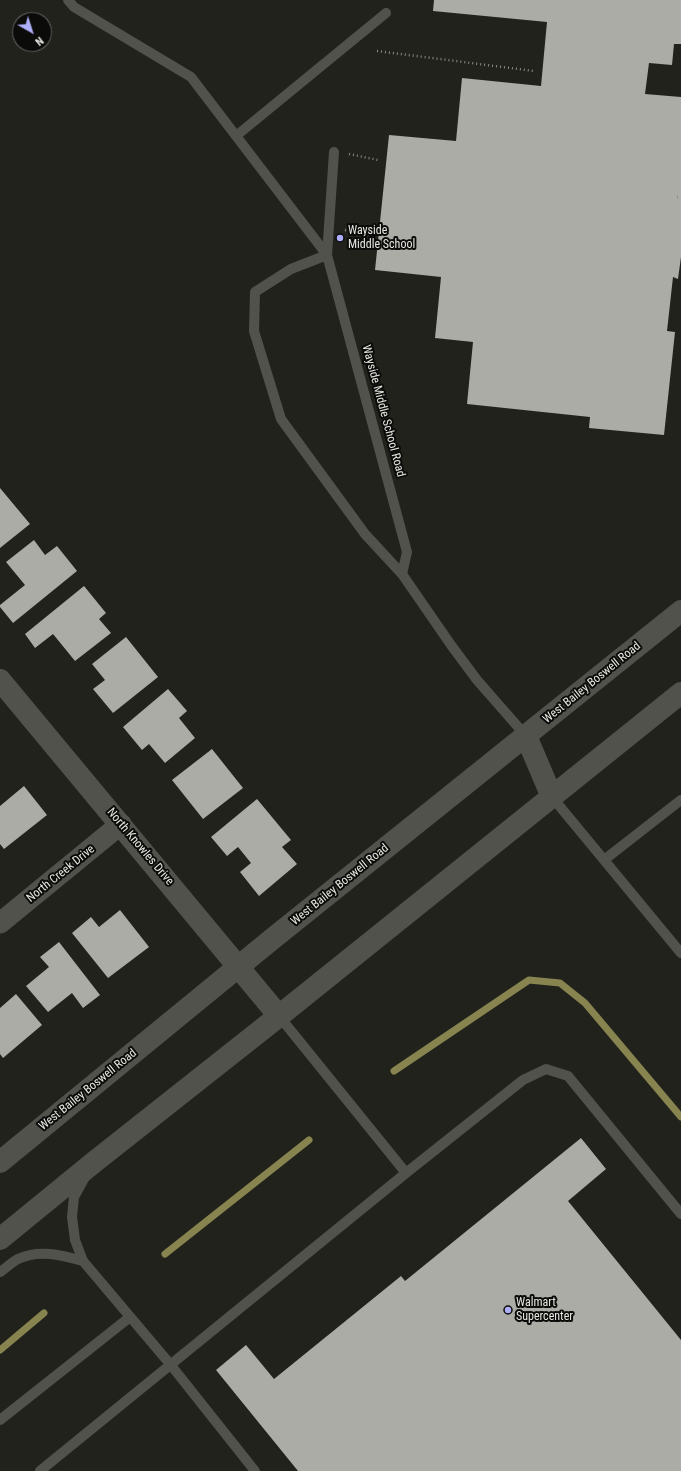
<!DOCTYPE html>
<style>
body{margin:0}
#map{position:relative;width:681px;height:1471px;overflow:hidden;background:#22221d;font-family:"Roboto Condensed",sans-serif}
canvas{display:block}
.north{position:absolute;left:12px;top:12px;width:40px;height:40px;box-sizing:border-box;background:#0b0b09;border:1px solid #636360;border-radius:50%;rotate:141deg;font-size:11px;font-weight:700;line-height:16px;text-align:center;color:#e7e7e3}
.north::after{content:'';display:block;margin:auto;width:14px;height:18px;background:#afaefa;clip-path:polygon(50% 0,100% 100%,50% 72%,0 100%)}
</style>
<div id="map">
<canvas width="681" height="1471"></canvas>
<div class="north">N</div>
</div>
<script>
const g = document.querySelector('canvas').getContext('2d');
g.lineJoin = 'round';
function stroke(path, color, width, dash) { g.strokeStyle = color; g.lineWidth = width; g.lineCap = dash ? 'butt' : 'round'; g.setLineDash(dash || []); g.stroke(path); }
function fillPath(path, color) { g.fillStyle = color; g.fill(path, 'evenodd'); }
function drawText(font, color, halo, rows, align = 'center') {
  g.font = font + ' "Roboto Condensed",sans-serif'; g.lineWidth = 4; g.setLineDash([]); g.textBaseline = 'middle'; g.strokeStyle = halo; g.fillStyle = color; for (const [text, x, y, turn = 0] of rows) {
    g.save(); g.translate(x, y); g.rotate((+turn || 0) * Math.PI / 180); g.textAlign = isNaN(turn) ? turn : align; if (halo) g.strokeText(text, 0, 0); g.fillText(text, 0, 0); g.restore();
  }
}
const stream = new Path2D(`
 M394 1071 529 980 560 983 585 1003 681 1117
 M165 1254 309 1140
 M0 1350 44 1313`);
const building = new Path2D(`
 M434 0H681V44H674L672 65 649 63 645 94 681 97V257L678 279 673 277 667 331 675 332 664 435 589 428 590 417 467 404 473 342 435 338 441 277 375 270 389 135 456 141 462 78 541 86 547 22 433 11Z
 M0 488 30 524 0 548Z
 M34 540 45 555 57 546 77 571 13 623 0 607V605L25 585 6 562Z
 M84 586 106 613 99 619 111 633 75 661 53 634 35 648 25 634Z
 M126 637 158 677 113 713 93 689 105 680 92 664Z
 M168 689 187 711 179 718 195 738 165 763 149 744 142 750 123 727Z
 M212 749 243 788 203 819 172 780Z
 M24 786 47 815 4 849 0 844V806Z
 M257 799 291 840 282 847 297 864 259 896 240 872 251 863 238 847 227 856 211 837Z
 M120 910 149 947 108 978 72 933 91 917 99 927Z
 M59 942 100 995 83 1008 72 993 48 1012 26 986 49 967 40 957Z
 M16 994 42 1025 3 1058 0 1054V1008Z
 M581 1138 606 1169 568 1201 681 1340V1471H298L216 1370 246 1345 274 1379 401 1276 405 1281Z`);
const path = new Path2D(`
 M377 51 534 71
 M349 154 378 160
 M677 197H681
 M345 230 370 235`);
const lane = new Path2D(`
 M68 0 74 7 191 77 327 255
 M236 136 386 13
 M334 152 327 255 407 552 402 574
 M327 255 291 269 255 292 254 331 281 419 365 534 402 574 451 645 477 680 526 736
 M552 797 681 953
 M604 860 681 800
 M279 1016 406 1173
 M85 1177 74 1197 72 1217 75 1240 83 1261 170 1364 255 1471
 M0 1272C6 1268 12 1262 18 1259 39 1249 61 1255 83 1261
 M0 1420 130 1317
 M40 1471 406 1173 523 1080 546 1069 568 1076 681 1214`);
const street = new Path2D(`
 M0 923 121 824`);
const secondary = new Path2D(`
 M0 680 279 1016
 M526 736 552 797
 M0 1162 271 940 681 611
 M0 1239 93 1163 279 1016 681 693`);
const markers = [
 [340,238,4,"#afaefa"],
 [508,1310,4,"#afaefa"]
];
const poiNames = [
 ["Wayside",348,231],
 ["Middle School",348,245],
 ["Walmart",516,1303],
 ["Supercenter",516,1317]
];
const streetNames = [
 ["Wayside Middle School Road",383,411,75],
 ["West Bailey Boswell Road",592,683,-39],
 ["North Knowles Drive",140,847,50],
 ["North Creek Drive",61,874,-39],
 ["West Bailey Boswell Road",340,885,-39],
 ["West Bailey Boswell Road",88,1090,-39]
];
stroke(stream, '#888450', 7);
fillPath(building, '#acaca6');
stroke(path, '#8a8a85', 2.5, [1, 3]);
stroke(lane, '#52524d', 10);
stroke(street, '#52524d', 21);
stroke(secondary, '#52524d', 22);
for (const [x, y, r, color] of markers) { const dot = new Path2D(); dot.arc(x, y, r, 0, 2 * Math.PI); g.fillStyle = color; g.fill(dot); stroke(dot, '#0b0b09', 1.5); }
drawText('12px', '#e7e7e3', '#0b0b09', poiNames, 'left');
drawText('12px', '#e7e7e3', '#0b0b09', streetNames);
</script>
